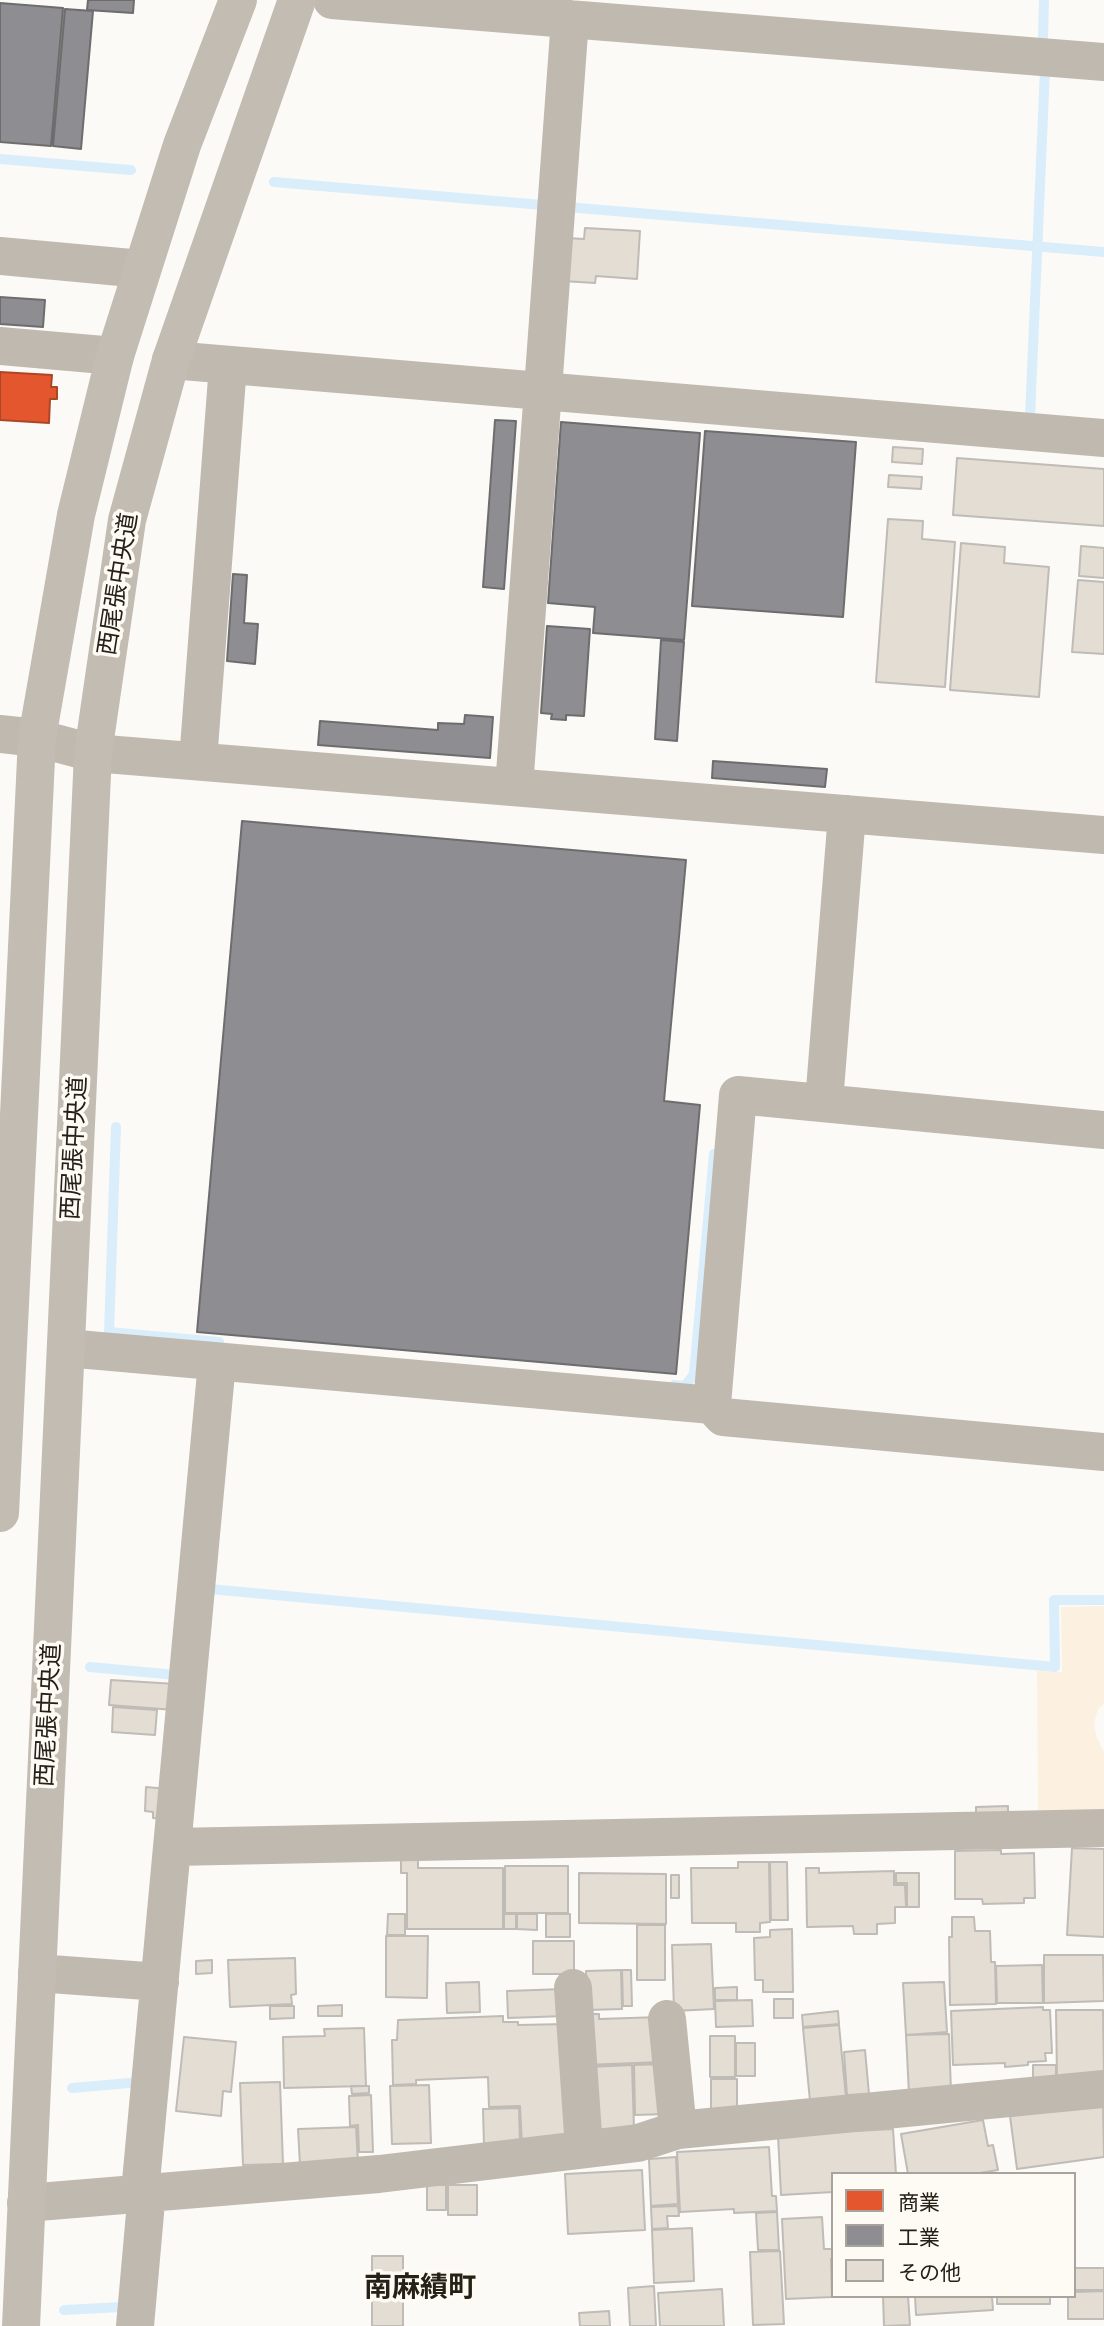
<!DOCTYPE html>
<meta charset="utf-8">
<style>
body{margin:0}
#map{position:relative;width:1104px;height:2326px;overflow:hidden;background:#fcfaf7;font-family:Helvetica,"Noto Sans JP",sans-serif}
canvas{display:block}
.legend{position:absolute;left:831px;top:2172px;width:245px;height:126px;box-sizing:border-box;background:#fefbf5;border:2px solid #a8a39c;margin:0;padding:9px 12px;list-style:none;font-size:21px;color:#262016}
.legend li{display:flex;align-items:center;gap:14px;height:35px}
.legend b{width:35px;border:2px solid #a8a39c}
</style>
<div id="map">
<canvas width="1104" height="2326"></canvas>
<ul class="legend">
<li><b style="height:19px;background:#e4572e"></b>商業</li>
<li><b style="height:19px;background:#8d8d92"></b>工業</li>
<li><b style="height:19px;background:#e3ddd3"></b>その他</li>
</ul>
</div>
<script>
const g = document.querySelector('canvas').getContext('2d');
g.lineJoin = 'round';
function fillPath(path, color) { g.fillStyle = color; g.fill(path, 'evenodd'); }
function stroke(path, color, width, dash) { g.strokeStyle = color; g.lineWidth = width; g.lineCap = dash ? 'butt' : 'round'; g.setLineDash(dash || []); g.stroke(path); }
function drawText(font, color, halo, rows, align = 'center') {
  g.font = font + ' Helvetica,"Noto Sans JP",sans-serif'; g.lineWidth = 7; g.setLineDash([]); g.textBaseline = 'middle'; g.strokeStyle = halo; g.fillStyle = color; for (const [text, x, y, turn = 0] of rows) {
    g.save(); g.translate(x, y); g.rotate((+turn || 0) * Math.PI / 180); g.textAlign = isNaN(turn) ? turn : align; if (halo) g.strokeText(text, 0, 0); g.fillText(text, 0, 0); g.restore();
  }
}
const green = new Path2D(`
 M1104 1606V1704L1098 1709 1094 1723 1097 1738 1104 1752V1816L1038 1817 1037 1671 1062 1672 1061 1607Z`);
const shops = new Path2D(`
 M0 372 52 375 51 387H57V399H50L49 423 0 420Z`);
const industry = new Path2D(`
 M88 0H134L133 13 87 10Z
 M0 3 63 8 51 146 0 142Z
 M65 9 93 11 81 149 53 146Z
 M0 297 45 300 43 327 0 324Z
 M495 420 516 421 504 589 483 587Z
 M561 422 700 433 684 640 593 633 595 607 548 603Z
 M705 431 856 442 843 617 692 606Z
 M233 574 247 575 244 623 258 624 255 664 227 661Z
 M547 626 590 629 584 716 566 715V720L551 719 552 714 541 713Z
 M661 640 684 642 677 741 655 739Z
 M465 715 493 717 490 758 318 745 320 721 438 730V723L464 724Z
 M713 761 827 769 825 787 712 778Z
 M242 821 686 860 664 1101 700 1105 676 1374 197 1332Z`);
const stream = new Path2D(`
 M1043 39 1044 0
 M0 159 131 170
 M274 182 542 205
 M566 207 1104 252
 M1030 417 1045 69
 M116 1127 109 1332 219 1342
 M674 1385 685 1386 694 1374 714 1154
 M210 1589 1055 1667 1054 1600H1104
 M90 1667 176 1675
 M72 2088 141 2082
 M64 2310 121 2307`);
const building = new Path2D(`
 M585 228 640 231 637 279 596 276 595 283 563 281 567 238 584 239Z
 M893 447 923 449 922 464 892 462Z
 M957 458 1104 469V526L953 515Z
 M889 475 922 477 921 489 888 487Z
 M888 519 923 521 922 539 955 542 945 687 876 682Z
 M961 543 1005 547 1004 563 1049 567 1039 697 950 690Z
 M1081 546 1104 548V578L1079 576Z
 M1078 580 1104 582V654L1072 652Z
 M111 1680 176 1684 175 1710 109 1705Z
 M113 1707 157 1710 155 1735 112 1732Z
 M146 1787 168 1789 166 1819 153 1818V1812L145 1811Z
 M1008 1806V1817L976 1818V1807Z
 M1072 1848 1104 1849V1937L1067 1935Z
 M1001 1850V1854L1034 1853 1035 1898H1024V1903L983 1904 982 1899H955V1851Z
 M401 1859H418V1868H503V1929H407V1873H401Z
 M738 1862H769L770 1922 760 1923V1932H736V1923H692L691 1868H738Z
 M770 1862H787L788 1920H771Z
 M505 1866H568V1913H505Z
 M806 1868H819V1873L894 1871V1885H905L906 1907H895V1923L877 1924V1934H854L853 1926 807 1927Z
 M579 1873 666 1874V1924L579 1923Z
 M896 1873H919V1907H907V1883H896Z
 M671 1875H679V1898H671Z
 M388 1914H405V1935H387Z
 M504 1914H516V1929H504Z
 M517 1914H537V1930L517 1929Z
 M546 1914H570V1937H546Z
 M952 1917H974L975 1931H990L991 1962H995L996 2004 950 2005 949 1937H952Z
 M637 1925H665V1980H637Z
 M792 1929 793 1992H763V1980H755L754 1938 770 1937V1930Z
 M386 1936H428L427 1998 386 1997Z
 M533 1941H574V1974H533Z
 M711 1944 714 2009 674 2011 672 1945Z
 M1044 1955H1103L1104 2001 1044 2003Z
 M295 1958 296 1994 291 1995 292 2004 230 2007 228 1960Z
 M212 1960V1973L196 1974V1961Z
 M1042 1965 1043 2003H997L996 1966Z
 M621 1970 622 2009 588 2010 586 1971Z
 M622 1970H631L632 2006H623Z
 M479 1982 480 2012 447 2013 446 1983Z
 M944 1982 947 2032 906 2035 903 1983Z
 M737 1987V2000H715V1988Z
 M564 1989 565 2016 508 2018 507 1991Z
 M774 1999H793V2018H774Z
 M752 2000 753 2026 716 2027 715 2001Z
 M342 2005V2016H318V2006Z
 M270 2006H294V2018L270 2019Z
 M1043 2007V2010H1050L1052 2053H1045L1046 2061 1028 2062V2065L1005 2067V2063L953 2065 951 2011Z
 M1056 2010H1103L1104 2079H1057Z
 M838 2011 839 2024 803 2027 802 2015Z
 M584 2014H599V2019L660 2017 661 2062 586 2065Z
 M503 2016V2022H518V2025L567 2024 571 2142 522 2144 520 2106 489 2107 488 2077 416 2080V2084L393 2085 392 2040H397L398 2020Z
 M839 2025 846 2098 810 2101 803 2028Z
 M364 2028 366 2086 284 2088 283 2037 325 2036 324 2029Z
 M949 2034 951 2092 909 2094 906 2035Z
 M710 2036H735V2077H710Z
 M184 2037 236 2042 231 2092 223 2091 221 2116 176 2111Z
 M736 2043H755V2076H736Z
 M865 2050 869 2094 847 2095 844 2052Z
 M664 2064 666 2114 635 2115 634 2065Z
 M632 2065 634 2129 592 2131 589 2067Z
 M1033 2065H1056V2083H1033Z
 M711 2079H737V2108L711 2112Z
 M280 2082 283 2164 243 2165 240 2083Z
 M429 2085 431 2143 392 2144 390 2086Z
 M351 2086H369V2093L352 2094Z
 M371 2095 373 2152H359L358 2125 350 2126 349 2096Z
 M1103 2104 1104 2157 1017 2169 1010 2116Z
 M519 2108 520 2145 484 2146 483 2109Z
 M983 2120 988 2146 993 2145 998 2170 974 2174H908L901 2134Z
 M356 2127 358 2164 300 2165 298 2129Z
 M893 2129 896 2174H833V2192L781 2195 778 2135Z
 M769 2147 772 2196H776L777 2211 734 2213V2209L680 2212 677 2152Z
 M676 2157 678 2204 651 2206 649 2159Z
 M642 2170 645 2230 568 2234 565 2174Z
 M427 2185H446V2210H427Z
 M448 2185H477V2215H448Z
 M678 2206 679 2216H667L668 2228 652 2229 651 2207Z
 M777 2212 779 2250H758L756 2213Z
 M822 2217 824 2249H833V2259H831L832 2297 786 2299 782 2219Z
 M692 2228 694 2281 654 2283 652 2230Z
 M780 2251 784 2324 753 2325 750 2252Z
 M372 2256H403V2326H372Z
 M1074 2268H1104V2290H1074Z
 M654 2286 656 2326H630L628 2288Z
 M722 2289 724 2326H660L658 2293Z
 M1104 2291V2319H1068V2296H1074V2292Z
 M883 2296H908L910 2325 884 2326Z
 M915 2296H992L993 2310 916 2315Z
 M997 2296H1050V2304H997Z
 M609 2311 610 2326H580L579 2313Z`);
const minor = new Path2D(`
 M332 0 1104 62
 M0 256 142 269
 M0 346 115 356
 M171 360 1104 438
 M0 734 37 738 93 753 1104 835
 M198 761 228 365
 M514 787 570 19
 M824 1102 847 814
 M66 1348 712 1405 723 1417 1104 1452
 M712 1405 738 1095 1104 1130
 M173 1847 1104 1828
 M37 1973 160 1982
 M573 1988 584 2149
 M667 2019 678 2130
 M140 2192 217 1362
 M26 2203 379 2174 638 2143 678 2130 1104 2089
 M135 2326 147 2191`);
const major = new Path2D(`
 M0 1513 37 738 76 515 115 356 182 145 238 0
 M21 2326 93 753 127 520 171 360 297 0`);
const streetNames = [
 ["西尾張中央道",119,584,-81],
 ["西尾張中央道",75,1148,-87],
 ["西尾張中央道",49,1715,-87]
];
const quarterNames = [
 ["南麻績町",420,2288]
];
fillPath(green, '#fcf1e0');
fillPath(shops, '#e4572e');
stroke(shops, '#ab4627', 2);
fillPath(industry, '#8d8d92');
stroke(industry, '#6e6c6d', 2);
stroke(stream, '#daedfa', 10);
fillPath(building, '#e3ddd3');
stroke(building, '#bfbbb6', 2);
stroke(minor, '#c0b9b0', 38);
stroke(major, '#c2bcb2', 38);
drawText('24px', '#262016', '#fefbf5', streetNames);
drawText('bold 28px', '#262016', '#fefbf5', quarterNames);
</script>
